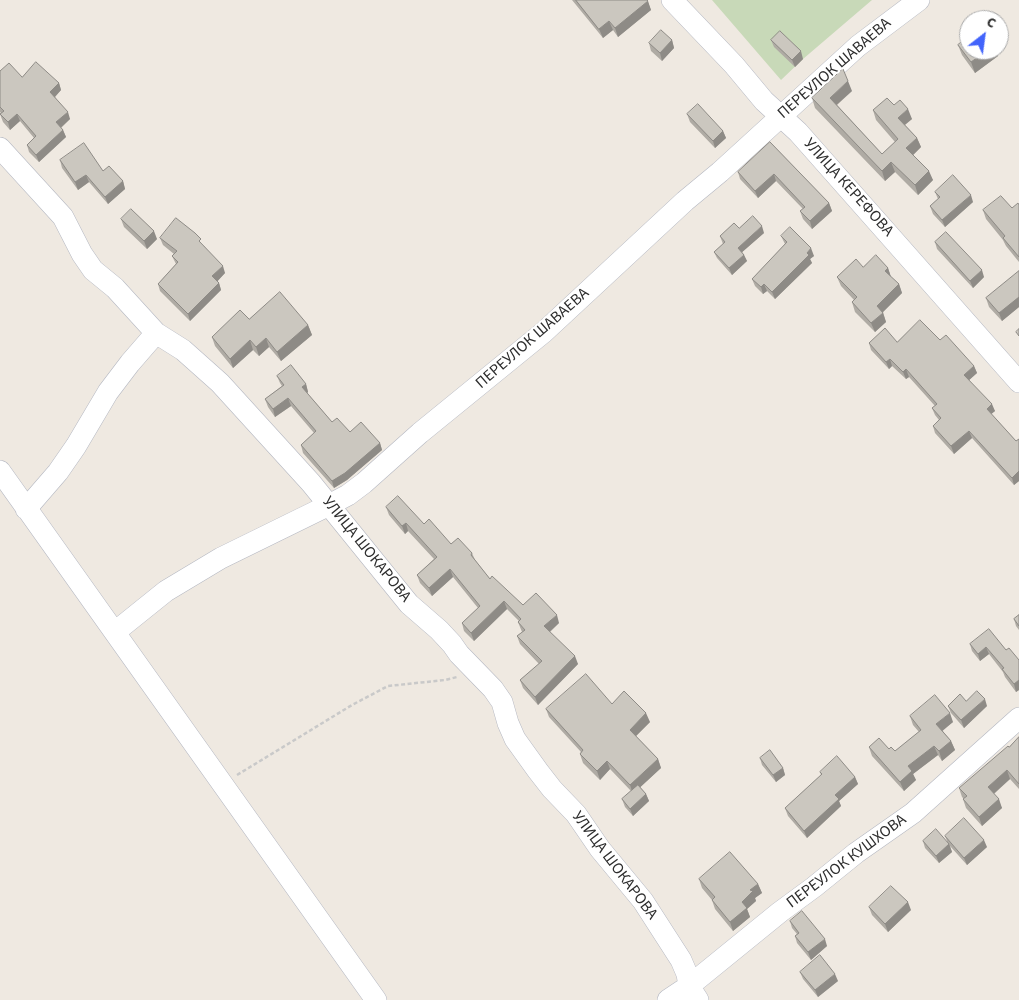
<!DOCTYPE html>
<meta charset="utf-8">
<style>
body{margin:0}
#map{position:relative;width:1019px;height:1000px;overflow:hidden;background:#efe9e1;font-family:"Source Sans 3",sans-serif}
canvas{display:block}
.north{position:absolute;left:959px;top:10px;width:50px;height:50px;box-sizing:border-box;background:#fff;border:1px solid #ababab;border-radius:50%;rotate:30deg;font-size:14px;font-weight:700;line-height:20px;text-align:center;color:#2e2e2e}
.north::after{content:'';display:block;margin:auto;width:18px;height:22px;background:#4264fb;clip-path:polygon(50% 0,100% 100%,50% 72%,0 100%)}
</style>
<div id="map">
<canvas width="1019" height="1000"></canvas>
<div class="north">С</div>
</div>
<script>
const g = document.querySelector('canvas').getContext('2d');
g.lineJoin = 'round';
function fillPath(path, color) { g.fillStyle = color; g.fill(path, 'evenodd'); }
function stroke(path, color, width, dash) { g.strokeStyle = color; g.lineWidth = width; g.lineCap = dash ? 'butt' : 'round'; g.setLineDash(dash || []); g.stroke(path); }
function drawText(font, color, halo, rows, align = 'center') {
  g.font = font + ' "Source Sans 3",sans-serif'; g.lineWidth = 4; g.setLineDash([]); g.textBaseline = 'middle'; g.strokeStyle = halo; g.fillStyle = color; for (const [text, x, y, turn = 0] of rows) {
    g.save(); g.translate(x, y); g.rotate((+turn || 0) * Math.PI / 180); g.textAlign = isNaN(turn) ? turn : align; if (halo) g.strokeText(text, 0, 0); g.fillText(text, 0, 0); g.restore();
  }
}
const cemetery = new Path2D(`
 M712 0H872L803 59 781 80Z`);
const path = new Path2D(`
 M237 775 352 705 388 686 445 680 457 677`);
const minor = new Path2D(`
 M672 0 734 65 764 101 798 132 1019 382
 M0 148 63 217 82 254 93 270 115 288 156 333 183 350 220 383 311 483 409 604 439 630 452 644 459 654 493 689 502 702 508 723 515 739 538 771 552 789 576 814 600 849 643 901 681 960 687 974 689 986 698 1000
 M0 471 376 1000
 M26 509 58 472 76 446 108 392 130 363 156 333
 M115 632 166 591 221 558 329 505 348 495 364 483 420 433 544 332 685 201 720 172 858 46 919 0
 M668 1000 689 986 780 912 814 887 856 853 913 813 1019 718`);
const wall = new Path2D(`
 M572 0H647L651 10 618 37 613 30 603 38Z
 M672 40 674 48 662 61 651 51 649 43Z
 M771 40 803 59 795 67 774 47Z
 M958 45 969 50H998L997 51 998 56 975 73 962 55Z
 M0 71 22 77 59 83 61 90 55 97 70 119 61 128 63 130 66 137 39 162 29 152 27 145 34 138 20 121 10 130 3 122 0 114 1 113 0 112Z
 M852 91 837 105 882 154 895 142 876 120 873 110 894 105 912 119 905 125 917 138 921 147 913 155 933 180 918 195 895 172 885 181 815 108 812 98Z
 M687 114 723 131 726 138 715 148 690 122Z
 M770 142 829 203 832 211 812 229 803 219 800 211 803 209 776 181 758 198 740 179 738 172Z
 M60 160 103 171 123 181 125 189 108 204 89 182 78 190 62 168Z
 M935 192 973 202 945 227 933 214 930 206 938 199Z
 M1019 205V262L1006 246 1003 240 986 219 983 210 1012 208Z
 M121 219 157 239 147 249 124 227Z
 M739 228 764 233 742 252 744 255 747 261 732 275 717 258 714 252 723 244 720 236Z
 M781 236 814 256 810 259 812 263 775 299 767 291 763 294 755 286 752 279 785 244Z
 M160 238 204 246 225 273 217 281 219 283 221 290 190 321 160 291 158 284 176 264 172 256 174 254 163 245Z
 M935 242 984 277 973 288 937 249Z
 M863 267 888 268 891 277 899 284 902 293 883 312 886 322 875 332 855 312 852 302 854 300 841 286 837 277Z
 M1019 271V307L1002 321 989 307 986 298Z
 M249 319 308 325 312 335 281 361 269 347 259 356 253 350 233 368 215 346 212 337Z
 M940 340 974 366 977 373 969 380 995 411 991 414 1016 441 1019 439V481L1014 485 972 438 954 454 935 433 933 426 939 420 935 415 932 408 935 406 909 377 906 379 892 366 889 369 871 350 869 343Z
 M277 376 306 384 308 392 307 393 332 422 350 432 380 443 382 450 347 480 334 488 303 453 301 445 314 433 291 406 275 417 268 407 265 399 282 386 280 383Z
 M386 507 424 524 451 544 472 553 475 560 490 579 523 605 559 623 550 632 578 664 538 705 523 688 520 680 539 664 520 644 517 636 522 632 518 622 519 621 507 609 474 641 464 631 462 623 478 608 453 577 432 596 420 583 417 575 434 559 408 531 405 534 389 515Z
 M1019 615V630L1016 626 1014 619Z
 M970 644 1006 650 1019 660V690L1016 692 1005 677 1003 672 989 654 980 661 972 651Z
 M966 701 987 706 964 728 951 713 948 706Z
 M612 704 650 722 636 736 658 759 661 768 640 787 646 794 649 801 633 816 625 807 622 799 631 791 610 769 600 780 583 763 580 754 581 752 549 717 546 709Z
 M910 716 953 722 942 730 951 741 955 750 942 761 938 755 913 774 916 780 904 791 872 756 869 747 889 749 895 751 919 732 913 725Z
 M1019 737V789L1010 779 994 794 1002 808 982 826 966 808 963 799H964L962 797 959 788 1009 747Z
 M760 758 783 768 785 775 776 782 762 765Z
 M820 772 855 777 858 784 839 801 841 806 807 838 788 816 785 808 821 775Z
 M945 836 987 847 967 865 950 846 952 852 939 863 925 848 923 841H947Z
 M699 879 758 884 762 893 755 898 756 901 747 909 750 917 733 931 715 909 712 900 702 888Z
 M869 907 911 910 888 932 872 915Z
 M790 921 827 946 811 960 797 943 795 936 797 934 792 928Z
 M800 972 838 981 818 997 803 979Z`);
const shadedWall = new Path2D(`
 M648 1 651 10 618 37 615 28Z
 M609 21 613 30 603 38 599 29Z
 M999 35 1003 46 999 49Z
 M672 40 674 48 662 61 660 53Z
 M988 50H998L997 51 998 56 975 73 971 62Z
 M801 51 803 59 795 67 792 60Z
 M848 81 852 91 834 107 830 98Z
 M59 83 61 90 53 99 50 92Z
 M908 109 912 119 902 127 898 118Z
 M68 112 70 119 58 130 56 122Z
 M17 114 20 121 10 130 8 122Z
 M63 130 66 137 39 162 36 155Z
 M723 131 726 138 715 148 713 141Z
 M917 138 921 147 910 158 906 148Z
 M891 162 895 172 885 181 882 171Z
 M929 171 933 180 918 195 915 185Z
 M774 174 776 181 758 198 755 191Z
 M86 175 89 182 78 190 75 182Z
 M123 181 125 189 108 204 105 197Z
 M971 195 973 202 945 227 942 220Z
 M829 203 832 211 812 229 810 221Z
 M762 226 764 233 740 254 738 248Z
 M154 231 157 239 147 249 144 241Z
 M811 248 814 256 810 259 812 263 775 299 772 292Z
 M744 255 747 261 732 275 729 268Z
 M223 266 225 273 215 284 212 276Z
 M888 268 891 277 885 271Z
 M982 270 984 277 973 288 970 281Z
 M219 283 221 290 190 321 188 314Z
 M764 284 767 291 763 294 761 287Z
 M899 284 902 293 880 315 877 306Z
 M1019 296V307L1002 321 999 313Z
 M883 313 886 322 875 332 871 323Z
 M308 325 312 335 281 361 277 352Z
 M266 338 269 347 259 356 256 347Z
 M250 340 253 350 233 368 230 359Z
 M890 359 892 366 889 369 886 362Z
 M974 366 977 373 967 382 964 375Z
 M906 369 909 377 906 379 903 372Z
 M306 384 308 392 305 395 302 387Z
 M288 398 291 406 275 417 273 409Z
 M992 404 995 411 989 416 987 409Z
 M969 431 972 438 954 454 951 446Z
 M380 443 382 450 347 480 334 488 332 481Z
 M1019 471V481L1014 485 1012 478Z
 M406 523 408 531 405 534 402 526Z
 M450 569 453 577 432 596 429 588Z
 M504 601 507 609 474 641 471 633Z
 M557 615 559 623 547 634 544 626Z
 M986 647 989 654 980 661 978 654Z
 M575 656 578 664 538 705 535 697Z
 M1019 680V690L1016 692 1014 684Z
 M985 699 987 706 964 728 961 720Z
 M646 713 650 722 633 739 630 730Z
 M950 713 953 722 940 733 936 724Z
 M951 741 955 750 942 761 939 751Z
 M934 746 938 755 913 774 916 780 904 791 900 782 908 766Z
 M658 759 661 768 633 794 630 785Z
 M607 761 610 769 600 780 597 771Z
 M783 768 785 775 776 782 773 775Z
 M1007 770 1010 779 991 796 988 787Z
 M855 777 858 784 839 801 841 806 807 838 804 831 835 795Z
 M646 794 649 801 633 816 630 809Z
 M999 799 1002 808 982 826 979 817Z
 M984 840 987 847 967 865 964 858Z
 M949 844 952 852 939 863 936 856Z
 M758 884 762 893 755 898 756 901 747 909 750 917 733 931 730 922 742 902 750 890Z
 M908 902 911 910 888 932 885 924Z
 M825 939 827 946 811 960 808 952Z
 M835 974 838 981 818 997 815 990Z`);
const building = new Path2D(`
 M576 0H647L648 1 615 28 609 21 599 29Z
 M661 30 672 40 660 53 649 43Z
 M780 31 801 51 792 60 771 40Z
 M969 36V50H988L971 62 958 45Z
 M36 62 59 83 50 92 68 112 56 122 63 130 36 155 27 145 36 136 17 114 8 122 0 114 4 111 0 107V71L9 63 22 77Z
 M843 69 848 81 830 98 882 154 898 139 873 110 887 98 894 105 900 100 908 109 898 118 917 138 906 148 929 171 915 185 891 162 882 171 812 98Z
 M698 104 723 131 713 141 687 114Z
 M770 142 829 203 810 221 800 211 805 207 774 174 755 191 738 172Z
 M84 143 103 171 109 166 123 181 105 197 86 175 75 182 60 160Z
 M953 175 971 195 942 220 930 206 940 197 935 192Z
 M1001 196 1012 208 1018 203 1019 205V257L1003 238 1005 236 983 210Z
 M131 209 154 231 144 241 121 219Z
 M753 216 762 226 738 248 744 255 729 268 714 252 725 242 720 236 734 223 739 228Z
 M176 218 195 233 201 239 199 241 223 266 212 276 219 283 188 314 158 284 178 262 172 256 177 251 160 238Z
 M790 227 811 248 807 253 809 255 772 292 764 284 761 287 752 279 787 242 781 236Z
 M946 232 982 270 970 281 935 242Z
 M876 255 888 268 885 271 899 284 877 306 883 313 871 323 852 302 857 297 837 277 856 259 863 267Z
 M1019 271V297L999 313 986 298Z
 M280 292 308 325 277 352 266 338 256 347 250 340 230 359 212 337 240 310 249 319Z
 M920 320 940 340 946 335 974 366 964 375 992 404 987 409 1016 441 1019 439V471L1012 478 969 431 951 446 933 426 941 418 932 408 937 404 906 369 903 372 890 359 886 362 869 343 885 328 897 342Z
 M1019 329V336L1016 332Z
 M291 365 306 384 302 387 332 422 337 418 350 432 361 422 380 443 345 473 332 481 301 445 316 431 288 398 273 409 265 399 284 385 277 376Z
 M398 496 424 524 429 519 451 544 458 538 472 553 471 555 490 579 492 576 523 605 536 593 557 615 544 626 575 656 535 697 520 680 542 661 517 636 525 630 518 622 521 619 504 601 471 633 462 623 480 606 450 569 429 588 417 575 437 557 406 523 402 526 386 507Z
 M1019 615V626L1014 619Z
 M989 629 1006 650 1009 648 1019 660V680L1014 684 1002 669 1004 668 986 647 978 654 970 644Z
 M586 674 612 704 624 691 646 713 630 730 658 759 630 785 607 761 597 771 580 754 583 750 546 709Z
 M977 691 985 699 961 720 948 706 960 694 966 701Z
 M935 695 950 713 936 724 951 741 939 751 934 746 908 766 912 771 900 782 869 747 879 738 889 749 891 747 895 751 921 730 910 716Z
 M1019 737V784L1007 770 988 787 999 799 979 817 963 799 967 796 959 788 1008 746 1009 747Z
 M770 750 783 768 773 775 760 758Z
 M837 756 855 777 835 795 839 799 804 831 785 808 822 774 820 772Z
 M638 785 646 794 630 809 622 799Z
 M964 818 984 840 964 858 945 836Z
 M936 829 949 844 936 856 923 841Z
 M730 852 758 884 750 890 753 891 742 902 747 908 730 922 712 900 715 897 699 879Z
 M891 886 908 902 885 924 869 907Z
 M802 911 825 939 808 952 795 936 799 933 790 921Z
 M820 955 835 974 815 990 800 972Z`);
const streetNames = [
 ["ПЕРЕУЛОК ШАВАЕВА",835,69,-41],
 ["УЛИЦА КЕРЕФОВА",848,188,48],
 ["ПЕРЕУЛОК ШАВАЕВА",533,339,-41],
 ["УЛИЦА ШОКАРОВА",366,550,51],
 ["ПЕРЕУЛОК КУШХОВА",847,862,-37],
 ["УЛИЦА ШОКАРОВА",614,866,53]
];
fillPath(cemetery, '#c8d9b8');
stroke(minor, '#b4b7c1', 22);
stroke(path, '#c9c9c9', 2.5, [4, 2.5]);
stroke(minor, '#fff', 21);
fillPath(wall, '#afaba4');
fillPath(shadedWall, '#8e8b86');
fillPath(building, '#cbc7bf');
stroke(building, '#8e8b86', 1);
drawText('16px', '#2e2e2e', '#fff', streetNames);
</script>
